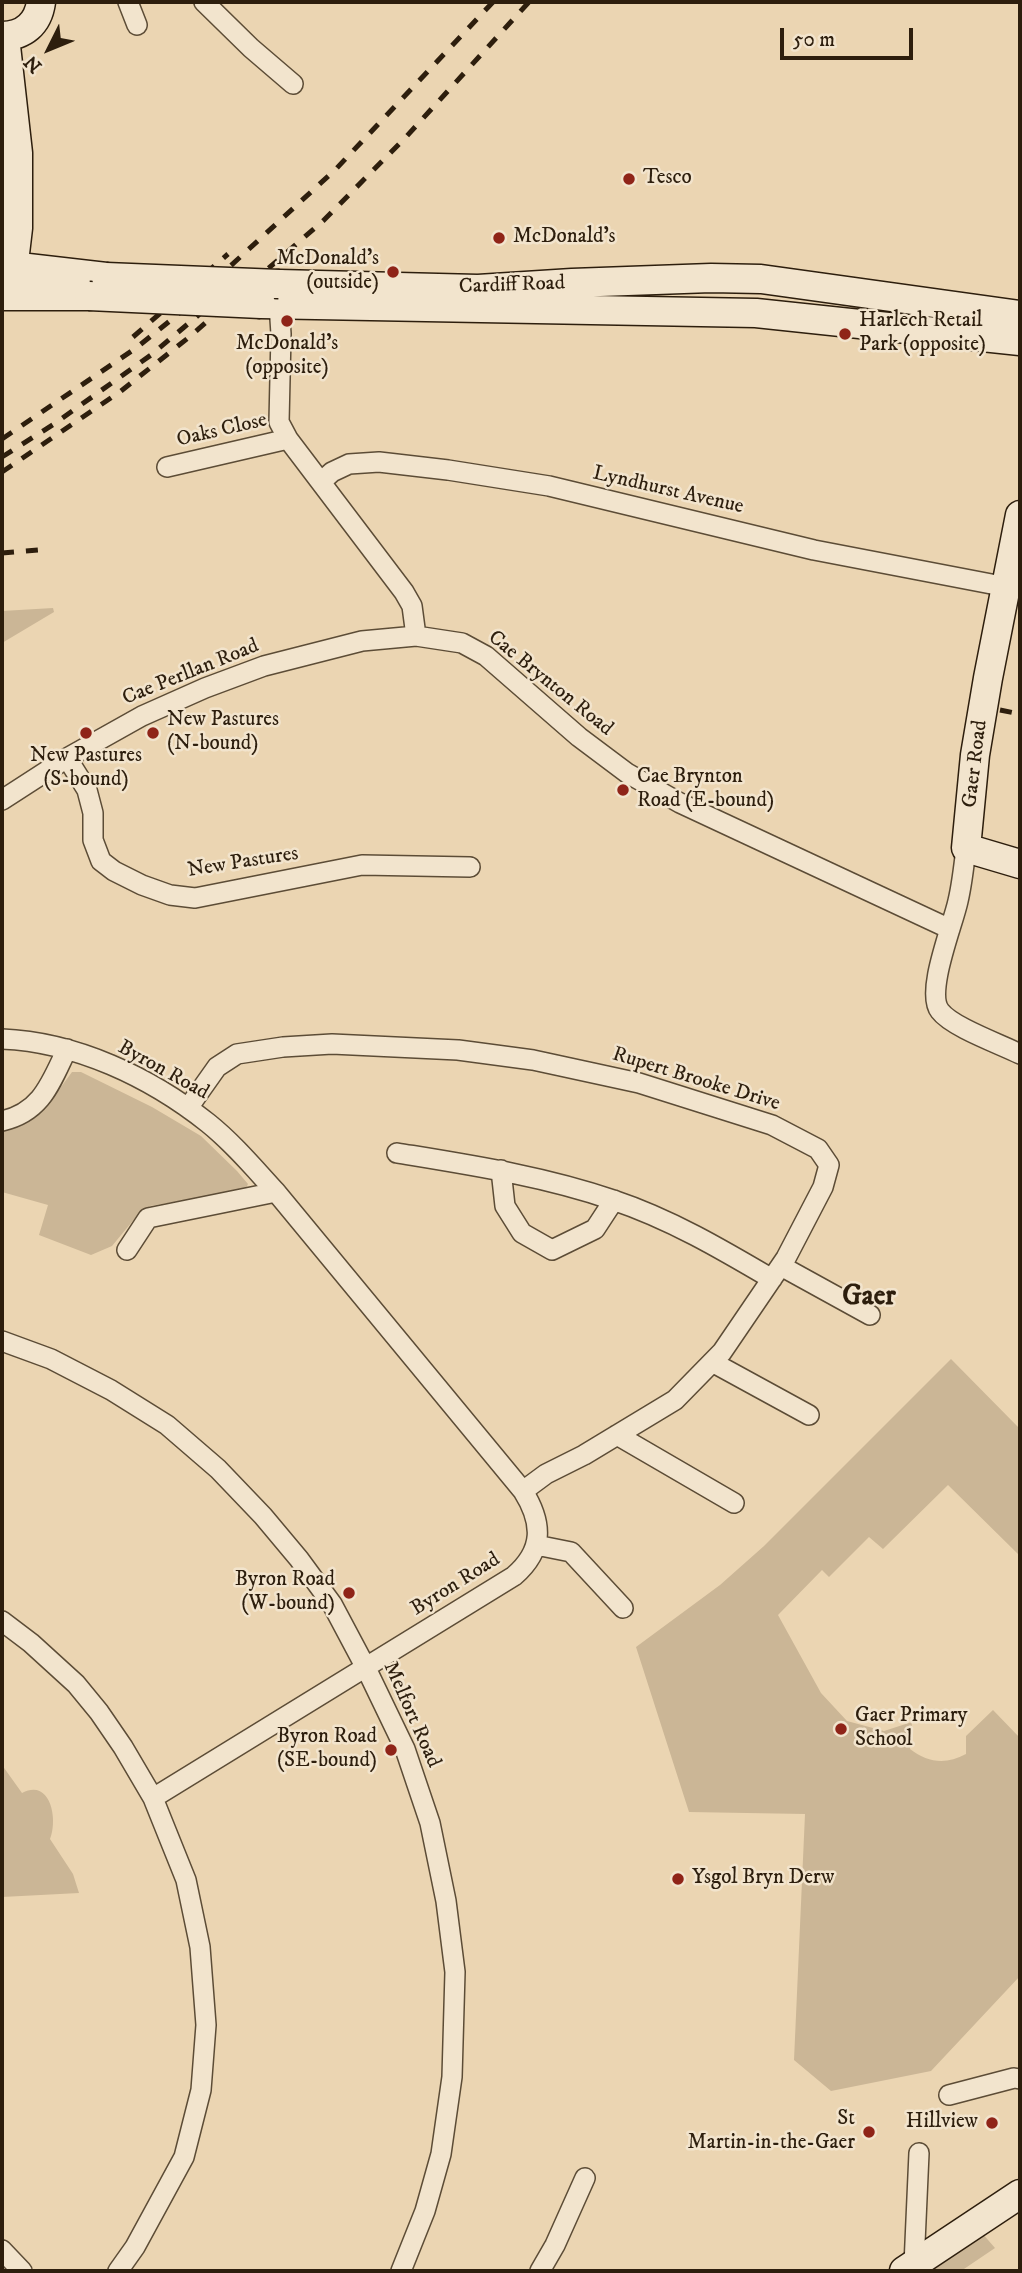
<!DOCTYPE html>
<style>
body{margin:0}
#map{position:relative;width:1022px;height:2273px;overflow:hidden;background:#ebd5b2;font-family:"IM FELL DW Pica",serif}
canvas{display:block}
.frame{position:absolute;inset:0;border:4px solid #2d1e0d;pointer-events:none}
.north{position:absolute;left:14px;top:14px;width:70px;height:70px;-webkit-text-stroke:5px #f2e4cd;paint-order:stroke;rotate:227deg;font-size:19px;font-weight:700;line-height:28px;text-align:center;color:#2d1e0d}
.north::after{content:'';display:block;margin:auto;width:24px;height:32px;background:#2d1e0d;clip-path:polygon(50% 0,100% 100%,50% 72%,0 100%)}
.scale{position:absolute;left:780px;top:28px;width:133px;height:32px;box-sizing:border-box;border:4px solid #2d1e0d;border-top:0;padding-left:9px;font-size:21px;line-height:24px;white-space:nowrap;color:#2d1e0d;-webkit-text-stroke:5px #f2e4cd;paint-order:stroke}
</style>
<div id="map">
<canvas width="1022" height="2273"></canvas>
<div class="frame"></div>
<div class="north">N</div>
<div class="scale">50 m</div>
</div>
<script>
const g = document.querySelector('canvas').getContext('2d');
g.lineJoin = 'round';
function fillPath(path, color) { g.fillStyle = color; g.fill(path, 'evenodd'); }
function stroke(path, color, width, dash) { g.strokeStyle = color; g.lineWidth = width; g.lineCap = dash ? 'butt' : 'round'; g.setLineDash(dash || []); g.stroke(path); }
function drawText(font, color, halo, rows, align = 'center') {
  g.font = font + ' "IM FELL DW Pica",serif'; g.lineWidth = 5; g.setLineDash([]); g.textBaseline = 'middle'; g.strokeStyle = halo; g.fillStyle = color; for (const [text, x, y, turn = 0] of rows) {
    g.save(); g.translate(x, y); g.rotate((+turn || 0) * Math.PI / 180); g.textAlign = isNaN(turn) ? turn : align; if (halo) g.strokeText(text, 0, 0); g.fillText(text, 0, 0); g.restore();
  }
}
const green = new Path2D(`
 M53 608 54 612 2 643V611Z
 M72 1072H81L152 1107 201 1136 237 1171 248 1184 245 1190 150 1206 136 1217 112 1246 91 1255 39 1235 48 1205 2 1192V1130L29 1120 47 1106Z
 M951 1359 1020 1429V1556L948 1485 883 1549 869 1537 829 1577 822 1570 778 1615 821 1693 847 1721 884 1731 912 1722 910 1749C928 1763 946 1765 966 1754V1736L993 1710 1020 1738V1976L931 2071 831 2091 794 2060 805 1814 689 1812 636 1647 720 1585 764 1546Z
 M2 1765 22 1793C51 1778 58 1820 50 1839L73 1874 79 1893 2 1897Z
 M975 2225 995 2248 961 2271H904Z`);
const street = new Path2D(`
 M128 2 137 25
 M204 2 251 48 293 84
 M279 304 281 334 279 422 288 439 404 592 412 606 416 636 462 643 486 656 579 737 627 773 680 803 950 929
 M167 467 288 439
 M321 482 332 472 349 464 379 462 448 470 549 486 814 550 1007 587
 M67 758 87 790 93 813V840L101 861 114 871 142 885 170 895 195 898 362 865 470 867
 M2 800 67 758 142 716 205 688 264 666 362 641 416 636
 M966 848C964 866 962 884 958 901 953 925 925 992 940 1011 952 1027 1000 1044 1020 1054
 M2 1039C76 1042 150 1077 208 1123 233 1143 254 1168 276 1192L523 1491C543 1523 544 1550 514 1576L153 1798
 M188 1108 217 1067 237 1054 283 1047 332 1044 458 1050 533 1060 639 1083 772 1125 818 1149 829 1165 823 1187 786 1258 722 1352 675 1400 584 1455 546 1474 523 1491
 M2 1121C42 1112 51 1082 67 1049
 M397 1153C470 1165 543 1176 613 1200 670 1219 721 1249 772 1279
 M501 1170 505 1206 522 1233 552 1250 595 1229 614 1200
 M127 1250 148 1218 276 1192
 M781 1266 870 1315
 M2 1341 51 1359 111 1390 167 1425 218 1469 263 1516 299 1559 332 1604 366 1668 405 1749 430 1823 446 1901 455 1972 452 2077 441 2154 425 2211 401 2271
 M712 1362 809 1415
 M617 1435 734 1503
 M536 1545 571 1552 623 1608
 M2 1621 31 1643 76 1684 99 1712 123 1747 153 1798 186 1880 200 1947 206 2025 201 2090 184 2157 135 2247 118 2271
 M949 2095 1014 2078 1020 2079
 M2 2250 22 2271
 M914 2265 919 2153
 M540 2271 555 2245 585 2178`);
const secondary = new Path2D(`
 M2 36C24 36 38 24 41 2
 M5 37 18 153V228L10 296
 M2 265 106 277
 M279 284 478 289 572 283 711 278 761 279 1020 315
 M2 296H89
 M261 304 756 313 1020 341
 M1020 515 988 678 975 755 966 848 1020 864
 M904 2271 1020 2194`);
const rail = new Path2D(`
 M133 337 228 254
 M2 439 136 348 176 316 336 169 493 2
 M2 457 54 424 151 355 227 291
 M2 472 121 391 188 338 323 221 405 138 529 2
 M2 553 49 549
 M1000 710 1020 714`);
const secondaryBridge = new Path2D(`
 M106 277 279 284
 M89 296 261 304`);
const markers = [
 [629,179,7,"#8f2418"],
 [499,238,7,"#8f2418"],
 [393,272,7,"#8f2418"],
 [287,321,7,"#8f2418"],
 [845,334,7,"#8f2418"],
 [86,733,7,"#8f2418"],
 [153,733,7,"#8f2418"],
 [623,790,7,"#8f2418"],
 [349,1593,7,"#8f2418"],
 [841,1729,7,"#8f2418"],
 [391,1750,7,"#8f2418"],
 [678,1879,7,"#8f2418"],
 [992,2123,7,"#8f2418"],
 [869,2132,7,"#8f2418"]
];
const poiNames = [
 ["Tesco",643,179],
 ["McDonald's",513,238],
 ["McDonald's",379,260,"right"],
 ["(outside)",379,284,"right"],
 ["Harlech Retail",859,322],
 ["Park (opposite)",859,346],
 ["McDonald's",287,345,"center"],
 ["(opposite)",287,369,"center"],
 ["New Pastures",167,721],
 ["(N-bound)",167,745],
 ["New Pastures",86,757,"center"],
 ["(S-bound)",86,781,"center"],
 ["Cae Brynton",637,778],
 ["Road (E-bound)",637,802],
 ["Byron Road",335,1581,"right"],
 ["(W-bound)",335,1605,"right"],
 ["Gaer Primary",855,1717],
 ["School",855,1741],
 ["Byron Road",377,1738,"right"],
 ["(SE-bound)",377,1762,"right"],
 ["Ysgol Bryn Derw",692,1879],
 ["St",855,2120,"right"],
 ["Martin-in-the-Gaer",855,2144,"right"],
 ["Hillview",978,2123,"right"]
];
const streetNames = [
 ["Cardiff Road",512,286,-2],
 ["Oaks Close",222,431,-13],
 ["Lyndhurst Avenue",668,491,13],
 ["Cae Perllan Road",191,673,-22],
 ["Cae Brynton Road",550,684,39],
 ["Gaer Road",976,764,-83],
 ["New Pastures",243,863,-9],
 ["Byron Road",163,1071,29],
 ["Rupert Brooke Drive",696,1080,17],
 ["Byron Road",456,1585,-32],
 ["Melfort Road",411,1715,66]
];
const districtNames = [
 ["Gaer",869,1298]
];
fillPath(green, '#cbb696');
stroke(street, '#5c4c36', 22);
stroke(secondary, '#2d1e0d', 31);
stroke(street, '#f2e4cd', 19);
stroke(secondary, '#f2e4cd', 28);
stroke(rail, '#2d1e0d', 5, [12, 12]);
stroke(secondaryBridge, '#2d1e0d', 31, []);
stroke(secondaryBridge, '#f2e4cd', 28);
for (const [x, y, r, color] of markers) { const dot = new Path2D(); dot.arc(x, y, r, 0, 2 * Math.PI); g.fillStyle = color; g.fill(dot); stroke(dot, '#f2e4cd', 2.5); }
drawText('21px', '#2d1e0d', '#f2e4cd', poiNames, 'left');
drawText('21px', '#2d1e0d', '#f2e4cd', streetNames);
drawText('bold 28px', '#2d1e0d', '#f2e4cd', districtNames);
</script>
